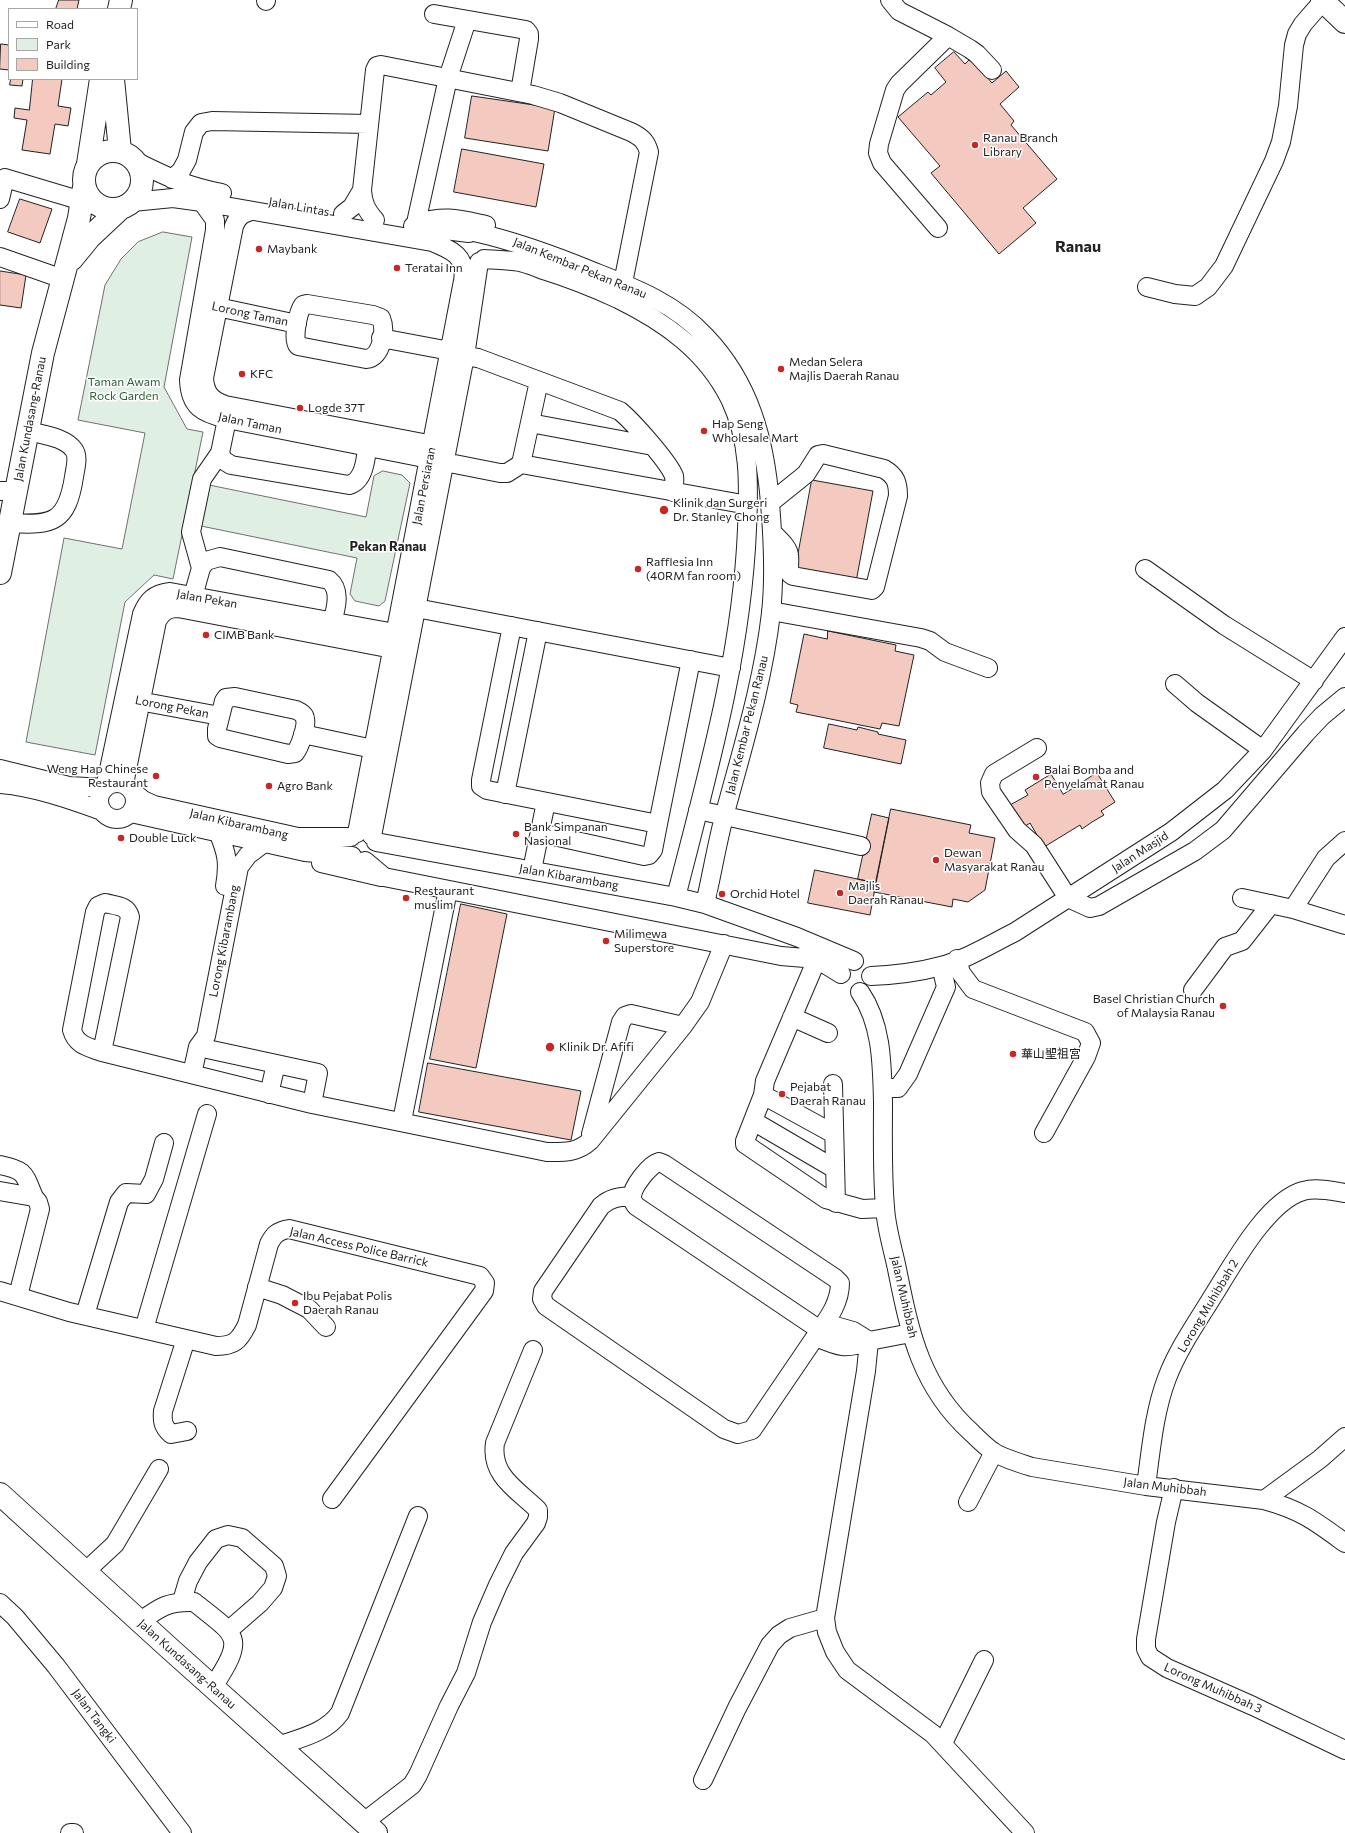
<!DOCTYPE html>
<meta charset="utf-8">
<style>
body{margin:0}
#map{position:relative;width:1345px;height:1833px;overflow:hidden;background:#fff;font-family:Commissioner,sans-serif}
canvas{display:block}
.legend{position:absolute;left:8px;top:8px;width:130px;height:72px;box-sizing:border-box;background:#fff;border:1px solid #a7a7a7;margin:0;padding:5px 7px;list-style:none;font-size:12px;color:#222}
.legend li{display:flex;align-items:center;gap:8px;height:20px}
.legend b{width:20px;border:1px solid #a7a7a7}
</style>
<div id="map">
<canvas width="1345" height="1833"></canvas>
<ul class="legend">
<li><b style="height:5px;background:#fff"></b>Road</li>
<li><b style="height:11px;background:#e0efe3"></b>Park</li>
<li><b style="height:11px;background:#f3c9c0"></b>Building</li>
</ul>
</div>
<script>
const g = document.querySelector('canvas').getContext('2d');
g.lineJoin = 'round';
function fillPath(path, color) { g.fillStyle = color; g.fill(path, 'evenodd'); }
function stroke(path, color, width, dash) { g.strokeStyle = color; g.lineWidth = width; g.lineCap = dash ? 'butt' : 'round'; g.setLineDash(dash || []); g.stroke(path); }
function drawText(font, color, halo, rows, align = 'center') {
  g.font = font + ' Commissioner,"Noto Sans SC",sans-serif'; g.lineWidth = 3; g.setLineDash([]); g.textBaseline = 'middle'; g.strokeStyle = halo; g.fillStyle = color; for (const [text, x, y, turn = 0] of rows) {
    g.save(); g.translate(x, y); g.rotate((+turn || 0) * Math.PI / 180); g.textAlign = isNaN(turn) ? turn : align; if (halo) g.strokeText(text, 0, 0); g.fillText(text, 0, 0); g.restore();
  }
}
const green = new Path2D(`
 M163 232 192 237 164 387 187 429 203 432 173 579 154 575 125 602 95 755 26 742 64 538 122 549 145 433 78 420 105 285 121 259 138 242Z
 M383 471 402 475 410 483 385 601 379 606 355 601 350 594 357 558 201 526 209 485 366 517 374 476Z`);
const building = new Path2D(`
 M59 0H79L77 9H56Z
 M1 44 9 45V70L0 69Z
 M954 52 965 64 971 58 992 83 1006 71 1019 87 1000 104 1014 121 1011 125 1057 179 1023 208 1036 223 999 254 931 173 940 166 898 117 928 92 931 95 946 82 935 68Z
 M11 79H23L22 86 10 85Z
 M33 79H62L58 106 71 108 68 126 55 124 50 154 22 150 27 120 14 118 15 108 29 110Z
 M472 96 555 108 548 151 465 138Z
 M462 149 544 164 536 207 454 192Z
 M20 199 52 209 40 243 8 232Z
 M0 271 26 275 21 308 0 305Z
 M812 480 873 491 856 582 795 572Z
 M828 631 896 645 895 651 914 655 899 726 882 723 880 729 796 712 798 705 790 703 804 634 827 639Z
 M829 724 857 730 858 727 878 732V734L906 740 901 764 824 748Z
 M1097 773 1115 802 1101 811 1104 815 1092 822 1082 829 1080 825 1044 847 1030 823 1024 827 1010 805 1028 795 1025 790 1051 774 1063 794Z
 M891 809 971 825 969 833 995 838 985 890 968 902 953 899 952 907 874 892Z
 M872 814 889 818 876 883 858 879Z
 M815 870 876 883 870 915 808 903Z
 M461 904 507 914 476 1068 430 1059Z
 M428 1063 581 1091 571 1140 419 1112Z`);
const minor = new Path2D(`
 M890 0 899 11 948 36 970 49 977 54 992 70
 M266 1V0
 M434 14 526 30 529 34V39L520 92
 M135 161C165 176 188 187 222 193
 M172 179 181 171 187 160 194 132 201 123 212 121 369 124
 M0 199 5 178 82 201
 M132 202 173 198 202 202 432 242C452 250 467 256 463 281L357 833
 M202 202 215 220V230L189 380C190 407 202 413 227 419L500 473H507L521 464 748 505
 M251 211C242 214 238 216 234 226L204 378C205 393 211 400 225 405L444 447
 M343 214 352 207 362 190
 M375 220C366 210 363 203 362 190L375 70 377 66 381 65 533 95 560 103 631 132C641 137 646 141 649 152L623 283
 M416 223 448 78 467 20
 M417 223C446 215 458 219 486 225
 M413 226 469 233
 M938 228 882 163 878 153 879 144 895 90 899 84 948 36
 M474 232C515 241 553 255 592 271 632 287 675 303 705 336 750 383 765 440 770 503 773 539 775 577 771 613 763 682 743 746 725 813 717 843 712 874 705 904
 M0 257 63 279
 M484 259C496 260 508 260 520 262 528 264 536 267 543 270 569 278 594 288 618 299 665 322 706 351 730 399 750 441 749 485 747 529 742 654 707 776 676 897
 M1147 287 1175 294 1195 296 1208 287 1224 266 1274 161 1281 142 1288 106 1294 45 1297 34 1303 24 1323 1
 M307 304 373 315 381 318C386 330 382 358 366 359L298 346C292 340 298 312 303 305Z
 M208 305 297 324
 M381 338 450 351
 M465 356 478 358 620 411C633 422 668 461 674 476 675 481 674 486 673 492
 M227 419 220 453 223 460 231 465 349 485C367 480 366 451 369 434
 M530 423 653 446
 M521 464 539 381
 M0 491H17
 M770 503 806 474 818 455 823 454 884 469C896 476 898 483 898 496L875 587 872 590 793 576 790 574C788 567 790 561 789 555 788 546 777 538 772 532
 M10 523C53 526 67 522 74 477 75 469 79 457 74 450 65 437 43 435 29 431
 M201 568 191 532 202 479 220 453
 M1145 569 1224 625 1314 681
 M190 607 201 568 206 561 220 557 329 580C344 592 333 616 330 632
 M416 608 731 668
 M771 611 921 638 930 641 945 652 988 668
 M512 626 481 780V786L487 790 658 824 691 660
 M1175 684 1197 703 1263 750
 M235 697 296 710C300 712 305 714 305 719 307 726 300 747 295 753L288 754 220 738 217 736V729L224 701 226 698Z
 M128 699 220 716
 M303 734 373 749
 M1037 748 994 774 990 783 991 792 1017 830 1034 845 1068 898 1090 908 1099 906 1195 851 1223 830 1306 733 1322 716 1345 697
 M0 769 69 786 105 788 142 614C148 600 154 594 170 592L406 635
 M99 801a18 18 0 1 1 36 0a18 18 0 1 1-36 0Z
 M0 784C35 787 69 799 102 811
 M124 784 157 621C162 612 167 608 178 608L403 651
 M132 791 143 800 154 805 298 837H351
 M505 794 538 631
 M698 810 861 846
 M131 813 305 852 352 856
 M218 832C227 853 229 863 225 886
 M540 833 644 856 649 855 653 850 658 824
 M372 836 465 356 479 262
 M376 842 676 897 705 904 797 937 854 961
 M365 861 384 877 781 956 817 959 765 1081 763 1095 745 1141V1144L826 1199 862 1209 885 1208
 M321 863 381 877
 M532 870 546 802
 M1242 898 1293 909 1345 925
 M105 903C116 906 127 905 130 917L102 1052C88 1047 76 1045 72 1030L95 912 98 906Z
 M1293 909 1326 858 1345 841
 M807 953 841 974
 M957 959 961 973 973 989 1085 1032 1091 1043 1086 1057 1044 1133
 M871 976C894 975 919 972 941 966 967 959 991 944 1015 932L1171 832 1225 790 1263 750 1345 637
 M1193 990 1225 947 1242 941 1271 904
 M860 992C882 1024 882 1064 883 1102 883 1137 882 1173 885 1207 886 1228 893 1249 897 1269 910 1334 921 1387 972 1433 979 1440 987 1448 995 1453 1006 1459 1019 1463 1032 1467L1146 1486 1264 1500C1301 1510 1315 1521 1345 1543
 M792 1017 828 1033
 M198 1047 318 1073 312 1104
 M102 1052 312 1104 547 1152C564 1152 577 1153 590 1141L683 1026 700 1002 724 944
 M192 1074 198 1047 206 1036 239 867 248 855 264 843
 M833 1084 836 1203
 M883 1088H898L908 1074 946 987 941 966
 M269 1094 276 1064
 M763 1095 834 1134
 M402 1121 448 890
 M753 1121 835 1169
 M591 1134 621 1022 625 1016 631 1014 683 1026
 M659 1162 664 1164 835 1278 840 1283C840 1301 830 1316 820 1330L636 1206C634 1203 632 1201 632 1197 632 1187 650 1164 659 1162Z
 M0 1165C26 1170 24 1174 34 1197
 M0 1191 34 1197 38 1202 40 1209 18 1296
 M632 1196C620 1197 611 1197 601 1206L543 1291 542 1299 546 1306 724 1429 738 1434 752 1430 820 1330
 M257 1287 282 1295 309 1309 326 1327
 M0 1291 69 1312 216 1346C234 1346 239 1341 247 1325L269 1244C274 1234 278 1231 289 1229L480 1276 485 1283 484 1291 332 1499
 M85 1315 119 1202 126 1193 146 1194 154 1179 164 1143
 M825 1323 853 1331 869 1341
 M144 1329 207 1114
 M911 1333 869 1341 866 1371 825 1618 827 1632 835 1652 847 1670 933 1734 1025 1833
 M816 1337C839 1347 845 1350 869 1341
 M186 1339 163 1411C162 1421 163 1427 171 1434L187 1431
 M1146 1486C1151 1450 1154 1412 1167 1378 1178 1349 1197 1322 1213 1296 1232 1266 1267 1201 1303 1191 1316 1187 1332 1191 1345 1193
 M1174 1488 1166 1522 1146 1639V1649L1150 1657 1167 1668 1253 1706 1345 1750
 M1264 1500 1320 1459 1345 1437
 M968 1502 994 1452
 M86 1571 115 1544 159 1469
 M182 1601 188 1581 198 1562 216 1539 228 1535 242 1538 274 1566 277 1576 273 1588 260 1603 229 1630
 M0 1603 15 1617 56 1666 182 1833
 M141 1621C160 1607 169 1601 194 1602 238 1637 246 1636 213 1687
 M943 1743 984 1660
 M278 1746C300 1738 326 1733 340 1713L418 1516
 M703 1780 737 1708 770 1645 779 1635 790 1628 825 1618
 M364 1822 412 1785 418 1775 449 1706 466 1673 482 1622 498 1585 514 1553 536 1523 538 1517V1510C518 1490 490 1476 495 1443L533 1350
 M70 1833H74`);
const major = new Path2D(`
 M1322 0 1345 22`);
const highway = new Path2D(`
 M119 9 121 0
 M113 79 120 151
 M84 180a29 29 0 1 1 58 0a29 29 0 1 1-58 0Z
 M88 164 101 79
 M72 259 90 237 121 208
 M0 573 43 353 79 218 84 187
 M0 1494 168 1647 376 1833`);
const markers = [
 [975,145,4,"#c62828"],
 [259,249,4,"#c62828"],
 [397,268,4,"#c62828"],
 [781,369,4,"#c62828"],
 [242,374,4,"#c62828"],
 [300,408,4,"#c62828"],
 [704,431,4,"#c62828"],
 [664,510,5,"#c62828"],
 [638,569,4,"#c62828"],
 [206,635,4,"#c62828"],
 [156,776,4,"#c62828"],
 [1036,777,4,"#c62828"],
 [269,786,4,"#c62828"],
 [516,834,4,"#c62828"],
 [121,838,4,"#c62828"],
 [936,860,4,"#c62828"],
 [840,893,4,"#c62828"],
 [722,894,4,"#c62828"],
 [406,898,4,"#c62828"],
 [606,941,4,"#c62828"],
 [1223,1006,4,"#c62828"],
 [550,1047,5,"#c62828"],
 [1013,1054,4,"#c62828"],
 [782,1094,4,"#c62828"],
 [295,1303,4,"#c62828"]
];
const poiNames = [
 ["Ranau Branch",983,138],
 ["Library",983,152],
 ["Maybank",267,249],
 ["Teratai Inn",405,268],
 ["Medan Selera",789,362],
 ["Majlis Daerah Ranau",789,376],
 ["KFC",250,374],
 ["Logde 37T",308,408],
 ["Hap Seng",712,424],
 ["Wholesale Mart",712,438],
 ["Klinik dan Surgeri",673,503],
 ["Dr. Stanley Chong",673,517],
 ["Rafflesia Inn",646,562],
 ["(40RM fan room)",646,576],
 ["CIMB Bank",214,635],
 ["Weng Hap Chinese",148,769,"right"],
 ["Restaurant",148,783,"right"],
 ["Balai Bomba and",1044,770],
 ["Penyelamat Ranau",1044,784],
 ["Agro Bank",277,786],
 ["Bank Simpanan",524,827],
 ["Nasional",524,841],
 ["Double Luck",129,838],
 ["Dewan",944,853],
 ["Masyarakat Ranau",944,867],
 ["Majlis",848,886],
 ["Daerah Ranau",848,900],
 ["Restaurant",414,891],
 ["muslim",414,905],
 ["Orchid Hotel",730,894],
 ["Milimewa",614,934],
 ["Superstore",614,948],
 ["Basel Christian Church",1215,999,"right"],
 ["of Malaysia Ranau",1215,1013,"right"],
 ["Klinik Dr. Afifi",559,1047],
 ["華山聖祖宮",1021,1054],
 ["Pejabat",790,1087],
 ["Daerah Ranau",790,1101],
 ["Ibu Pejabat Polis",303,1296],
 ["Daerah Ranau",303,1310]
];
const streetNames = [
 ["Jalan Lintas",299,207,10],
 ["Jalan Kembar Pekan Ranau",580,268,22],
 ["Lorong Taman",250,314,12],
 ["Jalan Kundasang-Ranau",30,419,-79],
 ["Jalan Taman",250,423,12],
 ["Jalan Persiaran",424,486,-79],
 ["Jalan Pekan",207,599,10],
 ["Lorong Pekan",172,707,11],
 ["Jalan Kembar Pekan Ranau",747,725,-76],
 ["Jalan Kibarambang",239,824,13],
 ["Jalan Masjid",1140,852,-33],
 ["Jalan Kibarambang",569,877,10],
 ["Lorong Kibarambang",224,941,-79],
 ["Jalan Access Police Barrick",359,1247,13],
 ["Jalan Muhibbah",904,1297,77],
 ["Lorong Muhibbah 2",1208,1306,-59],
 ["Jalan Muhibbah",1165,1487,7],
 ["Jalan Kundasang-Ranau",187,1664,42],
 ["Lorong Muhibbah 3",1213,1688,24],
 ["Jalan Tangki",94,1716,53]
];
const parkNames = [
 ["Taman Awam",124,382],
 ["Rock Garden",124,396]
];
const neighbourhoodNames = [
 ["Pekan Ranau",388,547]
];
const districtNames = [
 ["Ranau",1078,247]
];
fillPath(green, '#e0efe3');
stroke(green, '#6f6f6f', 1);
fillPath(building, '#f3c9c0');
stroke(building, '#222', 1);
stroke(minor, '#222', 20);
stroke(major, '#222', 24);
stroke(highway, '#222', 24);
stroke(minor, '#fff', 18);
stroke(major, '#fff', 22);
stroke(highway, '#fff', 22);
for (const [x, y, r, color] of markers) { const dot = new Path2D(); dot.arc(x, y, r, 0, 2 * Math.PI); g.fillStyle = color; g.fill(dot); stroke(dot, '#fff', 1.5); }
drawText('12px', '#222', '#fff', poiNames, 'left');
drawText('12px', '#222', '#fff', streetNames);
drawText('12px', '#2f5e38', '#fff', parkNames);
drawText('bold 13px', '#222', '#fff', neighbourhoodNames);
drawText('bold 16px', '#222', '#fff', districtNames);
</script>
